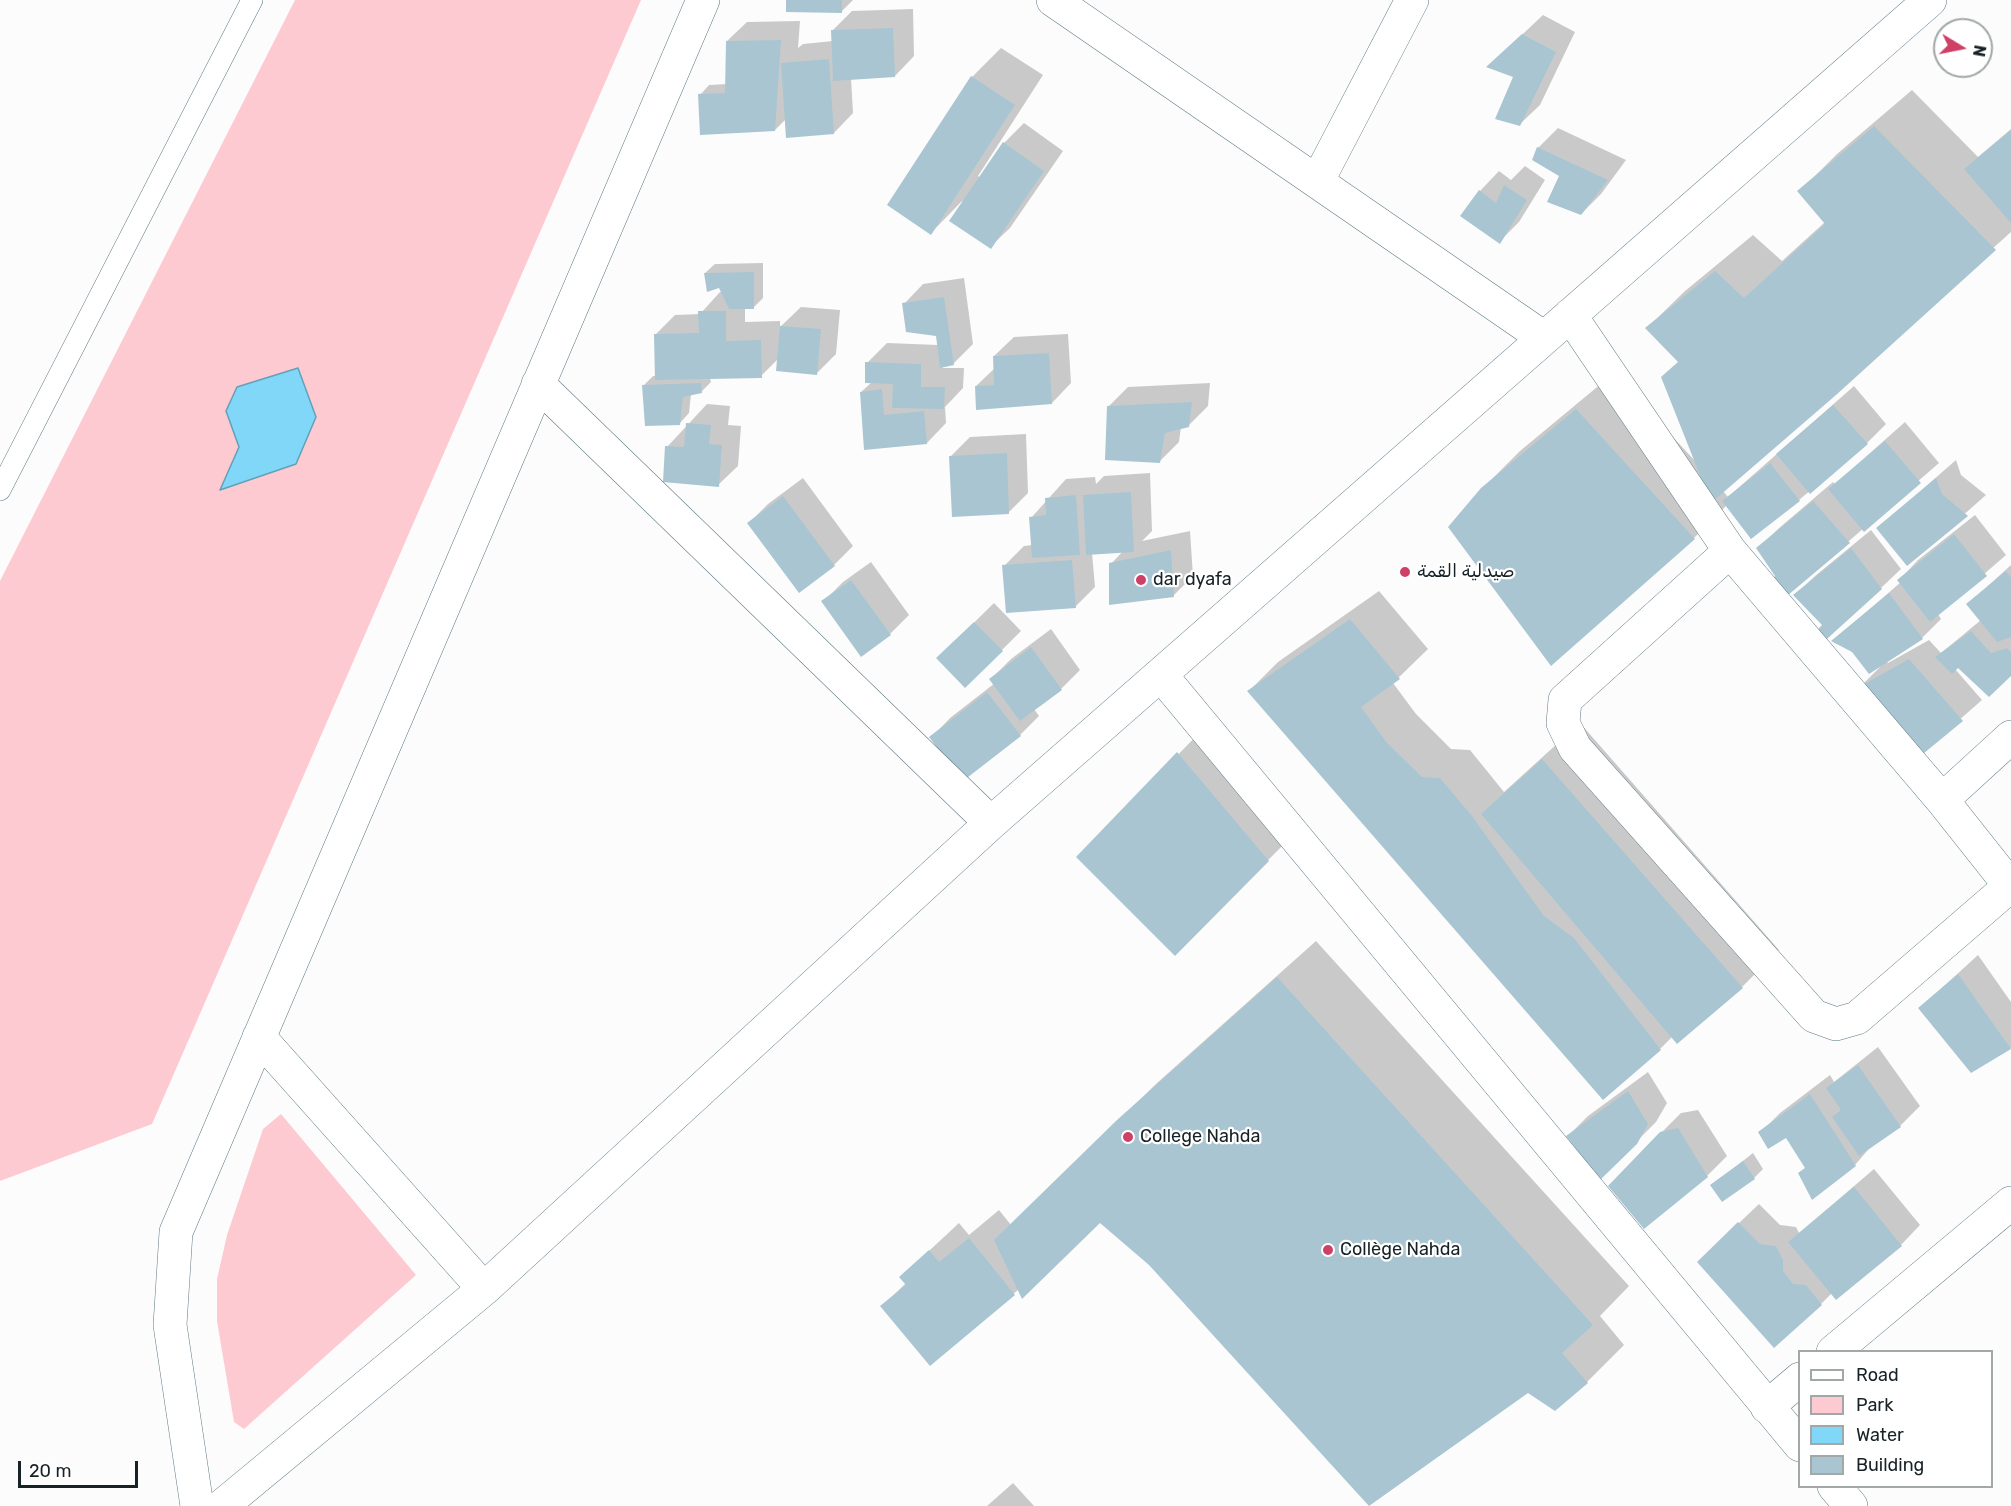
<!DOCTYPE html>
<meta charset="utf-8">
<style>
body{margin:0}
#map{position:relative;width:2011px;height:1506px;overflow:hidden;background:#fcfcfc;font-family:Rubik,sans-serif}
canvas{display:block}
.legend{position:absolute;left:1798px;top:1350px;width:195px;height:138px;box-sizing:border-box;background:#fff;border:2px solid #a2a7a8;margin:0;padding:8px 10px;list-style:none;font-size:18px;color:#172226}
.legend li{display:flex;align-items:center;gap:12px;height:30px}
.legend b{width:30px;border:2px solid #a2a7a8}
.north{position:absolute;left:1933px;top:18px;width:60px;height:60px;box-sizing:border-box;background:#fff;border:2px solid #a2a7a8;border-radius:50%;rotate:100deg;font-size:16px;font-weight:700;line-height:24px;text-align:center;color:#172226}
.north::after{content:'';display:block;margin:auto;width:21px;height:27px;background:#cf4067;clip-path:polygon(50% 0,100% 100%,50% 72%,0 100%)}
.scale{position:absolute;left:18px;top:1461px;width:120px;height:27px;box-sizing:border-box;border:3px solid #172226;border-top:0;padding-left:8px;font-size:18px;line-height:21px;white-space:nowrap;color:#172226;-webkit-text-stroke:4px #fff;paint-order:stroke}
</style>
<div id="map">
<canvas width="2011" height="1506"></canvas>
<ul class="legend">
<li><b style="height:8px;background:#fff"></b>Road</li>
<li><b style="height:16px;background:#fecad2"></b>Park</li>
<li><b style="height:16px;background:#81d7f7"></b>Water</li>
<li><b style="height:16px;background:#a8c5d1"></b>Building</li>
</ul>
<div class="north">N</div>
<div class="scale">20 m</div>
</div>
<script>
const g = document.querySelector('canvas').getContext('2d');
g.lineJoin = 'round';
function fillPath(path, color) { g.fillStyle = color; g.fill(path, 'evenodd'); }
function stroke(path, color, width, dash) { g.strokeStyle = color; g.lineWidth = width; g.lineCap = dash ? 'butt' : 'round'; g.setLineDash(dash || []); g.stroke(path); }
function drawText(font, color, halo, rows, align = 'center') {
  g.font = font + ' Rubik,"Noto Naskh Arabic",sans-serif'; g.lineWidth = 4.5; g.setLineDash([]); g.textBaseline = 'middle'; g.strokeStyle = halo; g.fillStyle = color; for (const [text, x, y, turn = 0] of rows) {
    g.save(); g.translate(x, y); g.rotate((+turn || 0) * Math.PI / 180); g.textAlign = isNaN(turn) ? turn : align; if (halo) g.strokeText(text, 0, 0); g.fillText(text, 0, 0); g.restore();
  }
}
const green = new Path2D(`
 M295 0H641L152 1124 0 1181V581Z
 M281 1114 416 1275 244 1429 234 1422 217 1321V1279L227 1235 263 1129Z`);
const water = new Path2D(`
 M298 368 316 417 296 464 220 490 239 447 226 411 237 387Z`);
const shadow = new Path2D(`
 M787 0H853L841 12Z
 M913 9 914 56 895 76 851 78 853 113 834 133 787 118 775 130 700 95 709 85 728 84 727 41 747 22 800 21 798 48 803 44 833 41 832 31 852 11Z
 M1543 15 1575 32 1540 105 1520 124 1516 76 1508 48Z
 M1001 48 1043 75 978 176 980 178 1004 143 1024 123 1063 151 1010 228 990 247 962 201 931 233 889 205 972 77Z
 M1912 90 1978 157 2011 129V232L1723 491 1728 497 1854 386 1886 424 1867 443 1799 500 1727 505 1694 538 1552 663 1482 489 1520 451 1614 373 1696 462 1679 361 1647 328 1685 291 1753 235 1782 261 1825 222 1800 191 1837 154Z
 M1558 128 1626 160 1601 194 1581 214 1561 175 1538 148Z
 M1525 166 1545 180 1519 222 1499 242 1480 191 1499 171 1511 180Z
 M763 263V298L754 307 745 308V322L780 321V327L801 307 840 310 836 354 817 373 778 359 761 376 710 378 711 382 701 392 691 394 689 413 680 423 643 386 653 376H657L656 334 675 315 700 314 720 292H723L705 273 715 264Z
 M964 278 973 344 953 364 941 368H964L963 388 945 407 946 423 927 443 866 449 861 392 872 382 867 363 887 343 938 345 937 334 904 304 923 284Z
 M1068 334 1071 383 1052 403 976 386 995 368 994 356 1014 337Z
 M1210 383 1208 406 1189 425 1181 427 1179 442 1159 462 1108 407 1128 387Z
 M707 404 730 406 728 425 741 426 738 466 718 485 667 447Z
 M1905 422 1939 463 1849 541 1776 576 1758 549 1778 529 1833 482 1835 484Z
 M1026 434 1028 493 1009 512 950 457 970 437Z
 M1956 460 1961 475 1986 495 1908 564 1878 528Z
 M1150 473 1152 531 1142 541 1190 531 1193 576 1174 595 1111 564 1123 551 1092 553 1095 587 1075 607 1004 566 1024 546 1033 545 1031 518 1066 479 1095 477 1096 484 1104 476Z
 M803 478 853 546 834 565 749 523 768 504Z
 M1975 515 2006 555 1938 614 1941 619 1922 638 1886 661 1888 663 1929 640 1941 653 1981 620 1968 604 2011 565V674L1957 666 1955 669 1982 700 1918 756 1859 688 1880 667 1833 641 1901 582 1899 580 1918 560Z
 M1871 530 1901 569 1881 588 1824 625 1795 595 1815 576Z
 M871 562 909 615 890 634 823 602 843 582Z
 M1379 591 1428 649 1393 683 1416 714 1451 749 1470 750 1504 792 1580 723 1779 950 1742 987 1672 1037 1660 1049 1249 691 1278 662Z
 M994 603 1021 631 1002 650 938 658Z
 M1051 629 1080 670 1061 689 1034 709 1039 716 1020 735 931 738 950 718 995 683 991 679 1011 659Z
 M1207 725 1297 831 1175 954 1078 857Z
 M1316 941 1629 1286 1600 1316 1624 1345 1587 1382 1527 1392 1150 1264 1100 1221 930 1364 882 1306 906 1283 901 1277 959 1223 969 1235 999 1210 1011 1225 1157 1083Z
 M1978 955 2011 1002V1048L1972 1071 1920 1008Z
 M1878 1047 1920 1106 1900 1126 1873 1144 1855 1165 1806 1167 1786 1136 1760 1133 1780 1113 1830 1075 1834 1082Z
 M1648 1072 1667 1103 1656 1122 1600 1178 1568 1136 1588 1116Z
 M1698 1110 1727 1156 1707 1176 1661 1133 1681 1113Z
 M1753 1153 1763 1169 1754 1178 1712 1185Z
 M1874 1169 1920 1225 1901 1245 1832 1293 1821 1304 1719 1242 1759 1204 1780 1225 1796 1227 1799 1233Z
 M1013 1483 1034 1506H987Z`);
const building = new Path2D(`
 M786 0H842V13L786 12Z
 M893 28 895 77 833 81 831 30Z
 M1522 34 1556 52 1520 126 1495 119 1513 77 1486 67Z
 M781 40 775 131 700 135 698 94 725 93 726 41Z
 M829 59 834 134 786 138 781 63Z
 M971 76 1015 105 931 235 887 205Z
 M1874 126 1996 250 1836 395 1711 503 1661 377 1678 362 1645 328 1715 271 1744 298 1825 224 1797 191Z
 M2011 130V223L1964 169Z
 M1003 142 1044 171 991 249 949 221Z
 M1537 147 1608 180 1581 215 1547 202 1559 176 1532 160Z
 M1504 185 1527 200 1500 244 1460 216 1479 190 1496 203Z
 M754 272V309H729L719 288 707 292 704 273Z
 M944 297 954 365 940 368 936 336 906 332 902 303Z
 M698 311H726V341L761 340 762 378 655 380 654 334 699 333Z
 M780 326 821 329 817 375 776 371Z
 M1049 353 1052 404 976 410 975 386 994 385 993 356Z
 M865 362 921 364V387H945L944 409 892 408 893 384 865 383Z
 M701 383 702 393 683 397 680 425 645 426 642 385Z
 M882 389 884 415 924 411 927 444 864 450 860 392Z
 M1192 402 1189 427 1165 433 1160 463 1105 460 1107 406Z
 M1833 405 1868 444 1810 494 1776 454Z
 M1576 409 1695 539 1551 666 1448 527 1481 488Z
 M686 423 711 425 709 444 722 445 719 487 663 482 665 446 684 447Z
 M1885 441 1921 483 1864 532 1828 489Z
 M1007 453 1009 514 952 517 949 456Z
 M1770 463 1800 501 1751 539 1722 501Z
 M1936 478 1942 494 1968 516 1907 566 1876 528Z
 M1131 492 1134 552 1086 555 1083 495Z
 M1076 495 1080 555 1032 558 1029 517 1046 515 1045 498Z
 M783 496 835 566 799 593 747 523Z
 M1813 501 1850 543 1781 601 1770 587 1775 576 1756 548Z
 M1954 534 1987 576 1930 622 1897 580Z
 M1851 548 1882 589 1818 647 1812 636 1822 625 1793 595Z
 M1171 550 1174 597 1109 605V563Z
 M1072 560 1076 608 1006 613 1002 565Z
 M2006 571 2011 578V637L1997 642 1966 604Z
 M851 580 891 635 861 657 821 601Z
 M1889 593 1923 639 1869 674 1852 652 1831 641Z
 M1350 619 1400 679 1361 707 1387 743 1422 777 1440 778 1472 816 1544 916 1574 938 1661 1050 1603 1100 1247 691Z
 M974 622 1003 651 965 688 936 658Z
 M1971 631 1991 653 2007 648 2011 653V676L1989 697 1958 668 1952 674 1935 657Z
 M1031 647 1062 690 1020 721 989 679Z
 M1909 659 1963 721 1918 758 1857 688Z
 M987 692 1021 736 963 781 929 737Z
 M1177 752 1269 861 1175 956 1076 857Z
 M1542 759 1743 988 1677 1044 1481 814Z
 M1958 974 2011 1049 1971 1073 1918 1008Z
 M1277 977 1593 1325 1562 1353 1588 1383 1555 1411 1528 1393 1369 1506 1149 1265 1100 1223 1022 1299 994 1240 1117 1120Z
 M1858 1065 1901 1127 1859 1156 1832 1117 1841 1110 1826 1088Z
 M1628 1091 1648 1124 1637 1144 1600 1180 1566 1136Z
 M1810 1094 1856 1166 1812 1200 1798 1173 1805 1168 1786 1138 1768 1149 1758 1132Z
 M1678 1128 1708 1177 1644 1229 1608 1186 1660 1132Z
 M1743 1161 1755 1179 1722 1202 1710 1185Z
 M1854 1187 1902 1246 1836 1300 1788 1242Z
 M1738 1222 1760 1244 1776 1246 1783 1260V1271L1793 1284 1806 1285 1822 1305 1774 1348 1697 1262Z
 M969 1238 1015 1295 930 1366 880 1306 906 1285 899 1277 929 1250 939 1262Z`);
const lane = new Path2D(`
 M0 490 252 0`);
const street = new Path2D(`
 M1053 0 1544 338
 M1318 180 1412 0
 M1570 315 1730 551 1942 800 2011 887
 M538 384 991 823
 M1730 551 1565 700 1563 723 1575 748 1814 1016 1836 1024 1857 1018 2010 886
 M1161 675 1800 1445
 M1942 800 2011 737
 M259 1037 484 1289
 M1833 1352 2011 1203
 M1767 1407 1800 1379
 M1834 1486 1851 1506
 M197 1506 170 1325 176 1232 703 0
 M222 1506 484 1289 991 823 1930 0`);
const markers = [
 [1405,572,6,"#cf4067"],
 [1141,580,6,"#cf4067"],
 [1128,1137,6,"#cf4067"],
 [1328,1250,6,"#cf4067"]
];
const poiNames = [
 ["صيدلية القمة",1417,572],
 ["dar dyafa",1153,580],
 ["College Nahda",1140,1137],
 ["Collège Nahda",1340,1250]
];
fillPath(green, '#fecad2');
fillPath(water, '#81d7f7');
stroke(water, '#61a1b8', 1.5);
fillPath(shadow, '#0003');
fillPath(building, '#a8c5d1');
stroke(lane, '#5d7883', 22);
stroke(street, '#5d7883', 34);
stroke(lane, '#fff', 21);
stroke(street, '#fff', 33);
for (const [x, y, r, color] of markers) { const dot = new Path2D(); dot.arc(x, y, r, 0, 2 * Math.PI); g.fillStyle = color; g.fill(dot); stroke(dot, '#fff', 2); }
drawText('18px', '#172226', '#fff', poiNames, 'left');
</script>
